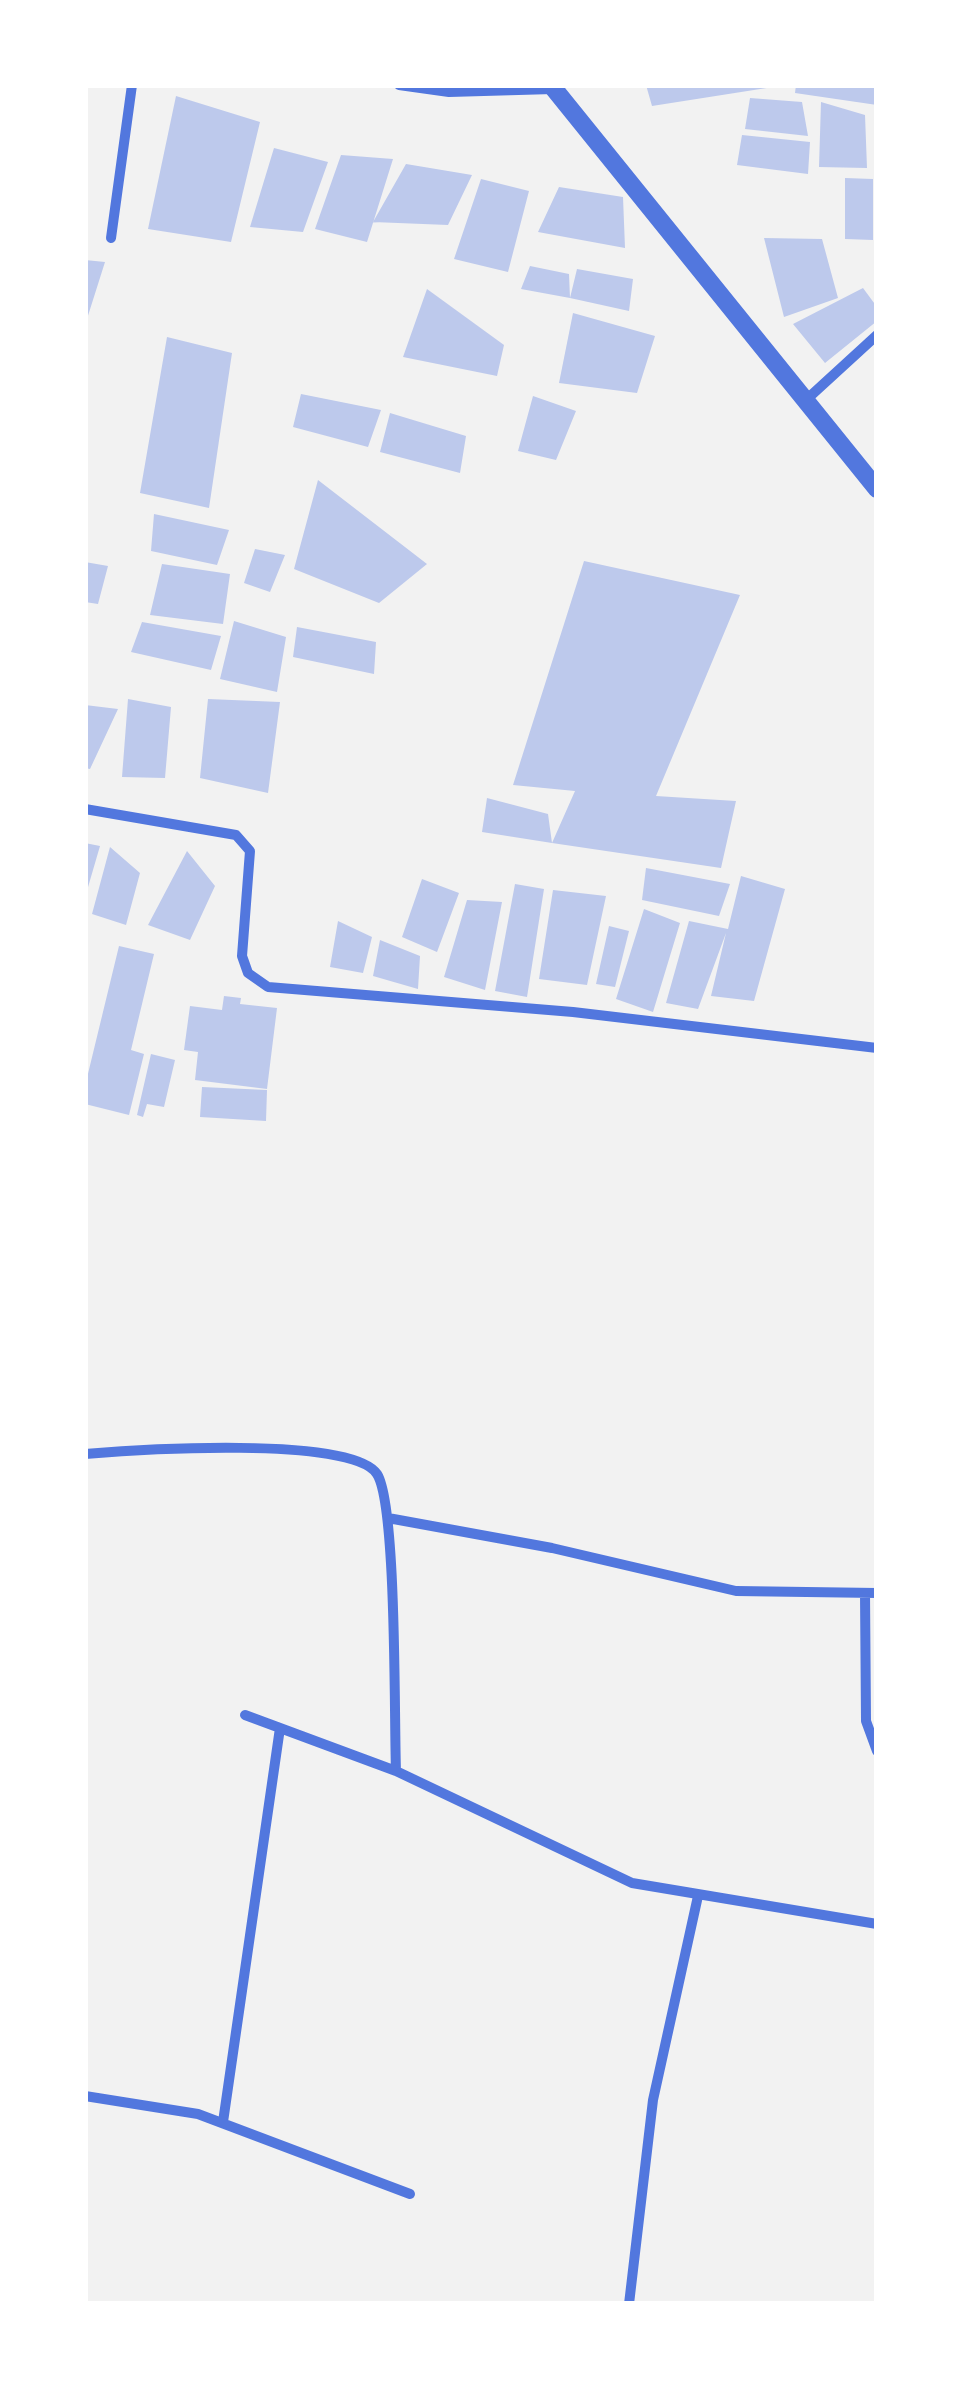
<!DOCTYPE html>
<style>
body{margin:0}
#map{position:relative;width:962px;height:2389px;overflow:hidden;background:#f2f2f2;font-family:"DM Sans",sans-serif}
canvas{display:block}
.frame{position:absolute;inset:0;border:88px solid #fff;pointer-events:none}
</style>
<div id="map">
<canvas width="962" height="2389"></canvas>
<div class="frame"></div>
</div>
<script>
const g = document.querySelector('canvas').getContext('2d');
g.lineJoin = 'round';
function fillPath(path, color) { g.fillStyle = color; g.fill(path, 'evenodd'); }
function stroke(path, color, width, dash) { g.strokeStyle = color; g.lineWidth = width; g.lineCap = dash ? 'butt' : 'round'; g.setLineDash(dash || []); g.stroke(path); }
const building = new Path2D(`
 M646 85H773V87L652 106Z
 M796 85H877V105L795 93Z
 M176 96 260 122 231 242 148 229Z
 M750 98 802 102 808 136 745 129Z
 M821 102 865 115 867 168 819 167Z
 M742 135 810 142 808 174 737 165Z
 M274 148 328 162 303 232 250 227Z
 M341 155 393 159 367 242 315 229Z
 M406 164 472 175 448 225 373 222Z
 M845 178 873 179V240L845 239Z
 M481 179 529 191 508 272 454 259Z
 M559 187 623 197 625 248 538 232Z
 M764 238 822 239 838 298 784 317Z
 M85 260 105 262 86 322 85 321Z
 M530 266 569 274 570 298 521 289Z
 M577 269 633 279 629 311 570 298Z
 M863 288 877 307V321L825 363 793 324Z
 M427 289 504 345 497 376 403 357Z
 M573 313 655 336 637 393 559 383Z
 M167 337 232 353 209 508 140 493Z
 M301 394 381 410 368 447 293 427Z
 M533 396 576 411 556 460 518 451Z
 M390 413 466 436 460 473 380 452Z
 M318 480 427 564 379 603 294 569Z
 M154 514 229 530 217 565 151 551Z
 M255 549 285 555 270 592 244 583Z
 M584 561 740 595 656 796 736 801 721 868 552 843 575 791 513 785Z
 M85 562 108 566 98 604 85 602Z
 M162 564 230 574 223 624 150 615Z
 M234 621 286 637 277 692 220 679Z
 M142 622 221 636 211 670 131 652Z
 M297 627 376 642 374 674 293 657Z
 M128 699 171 707 165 778 122 777Z
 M208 699 280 702 268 793 200 778Z
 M85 705 118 709 90 769 85 768Z
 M487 798 548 814 552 843 482 832Z
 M85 843 100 846 86 894H85Z
 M110 847 140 873 126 925 92 914Z
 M187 851 215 886 190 940 148 925Z
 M646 868 730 884 719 916 642 900Z
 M741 876 785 889 754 1001 711 996 726 933 698 1009 666 1003 689 921 728 929Z
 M422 879 459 893 437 952 402 937Z
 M515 884 544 889 527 997 495 991Z
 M553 890 606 896 587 985 539 979Z
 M467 900 502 902 485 990 444 977Z
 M644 909 680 923 653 1012 616 999Z
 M338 921 372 937 363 973 330 967Z
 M609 926 629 931 615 987 596 984Z
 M380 940 420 956 418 989 373 976Z
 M119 946 154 954 131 1050 144 1054 129 1115 85 1104V1086Z
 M224 996 241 998 240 1004 277 1008 267 1089 195 1080 198 1052 184 1050 190 1006 222 1010Z
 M151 1054 175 1060 164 1107 147 1104 143 1117 137 1115Z
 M202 1087 267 1090 266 1121 200 1117Z`);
const minor = new Path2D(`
 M399 85 449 92 553 89
 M111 238 132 85
 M806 400 877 335
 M85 809 236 835 250 851 242 956 248 973 268 987 573 1012 877 1048
 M85 1454C133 1450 352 1435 377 1474 397 1505 394 1720 396 1771L632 1883 877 1924
 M388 1518 552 1548 736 1591 877 1593
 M865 1593 866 1721 877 1751
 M245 1715 396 1771
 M85 2096 198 2114 410 2194
 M223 2122 280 1728
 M629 2304 653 2100 698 1896`);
const tertiary = new Path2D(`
 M551 85 877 489`);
fillPath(building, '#bdc9ec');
stroke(minor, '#5277de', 10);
stroke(tertiary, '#5277de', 18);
</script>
